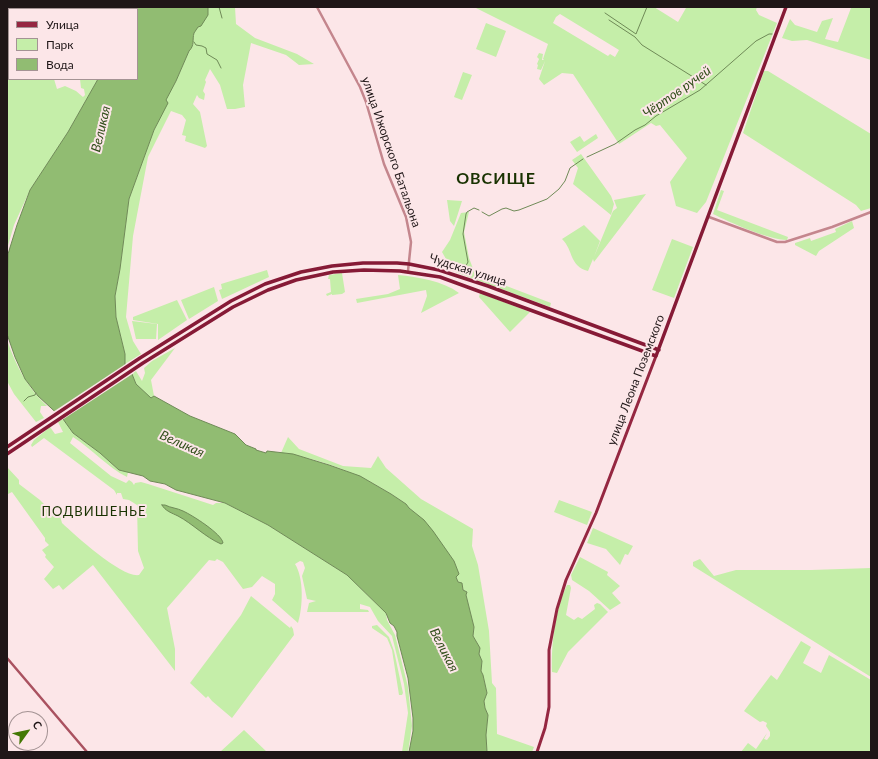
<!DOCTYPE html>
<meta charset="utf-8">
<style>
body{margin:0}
#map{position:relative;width:878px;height:759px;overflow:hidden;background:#fce6e8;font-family:Lato,sans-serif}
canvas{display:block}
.frame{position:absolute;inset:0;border:8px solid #1f1617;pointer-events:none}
.legend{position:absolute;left:8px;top:8px;width:130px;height:72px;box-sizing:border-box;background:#fce6e8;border:1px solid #a49394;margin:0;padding:5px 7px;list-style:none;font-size:12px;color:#1f1617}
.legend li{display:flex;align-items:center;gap:8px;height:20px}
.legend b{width:20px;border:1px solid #a49394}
.north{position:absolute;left:8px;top:711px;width:40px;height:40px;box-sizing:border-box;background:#fce6e8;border:1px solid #a49394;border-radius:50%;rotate:57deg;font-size:11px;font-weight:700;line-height:16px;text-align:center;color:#1f1617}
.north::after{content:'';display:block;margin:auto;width:14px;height:18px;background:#437804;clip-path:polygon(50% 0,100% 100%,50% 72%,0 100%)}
</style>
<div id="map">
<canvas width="878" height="759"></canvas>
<div class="frame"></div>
<ul class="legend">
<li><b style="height:5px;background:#952741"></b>Улица</li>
<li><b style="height:11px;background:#c5eea9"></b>Парк</li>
<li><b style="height:11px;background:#91bc72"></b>Вода</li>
</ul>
<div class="north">С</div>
</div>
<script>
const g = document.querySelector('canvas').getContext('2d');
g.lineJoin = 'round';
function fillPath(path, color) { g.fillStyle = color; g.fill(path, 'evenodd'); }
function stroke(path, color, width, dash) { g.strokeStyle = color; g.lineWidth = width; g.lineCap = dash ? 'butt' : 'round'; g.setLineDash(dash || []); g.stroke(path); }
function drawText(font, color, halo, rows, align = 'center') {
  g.font = font + ' Lato,sans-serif'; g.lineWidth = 4; g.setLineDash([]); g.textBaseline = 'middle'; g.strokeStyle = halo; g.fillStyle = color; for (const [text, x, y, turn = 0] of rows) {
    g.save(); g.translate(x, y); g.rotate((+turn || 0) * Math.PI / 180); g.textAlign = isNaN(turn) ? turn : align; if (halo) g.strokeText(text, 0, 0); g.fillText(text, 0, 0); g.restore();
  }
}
const green = new Path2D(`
 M7 7H35V9H9V79H54L57 89 65 86 76 91 83 97 85 95 84 89 81 88 80 79H98L68 132 30 190 14 225 7 249Z
 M208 7H235L236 24 255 38 297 54 314 64 299 65 286 55 251 43 243 85 245 107 235 109H227L220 85 210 69 205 80 206 82 203 91 205 94 204 100 199 98 197 95 193 104 200 112 207 146 205 148 185 141 186 136 182 135 186 120 182 115 171 111 148 157 133 236 126 317 133 341 141 354 125 364V354L116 317 115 296 120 269 129 199 154 130 167 103 165 100 176 81 189 51C195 45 192 39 194 33 197 26 203 20 208 15Z
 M474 7H654L678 22 686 8 685 7H757L756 10 759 15 777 23 706 202 697 213 676 206 670 182 687 158 660 125 656 126 651 123 619 144 573 74 562 73 544 85 539 79 545 61 541 70 537 69 538 65 537 64 539 59 537 57 539 53 543 54 542 60H544L543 59 548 44ZM560 14 619 50 615 57 610 54 608 56 553 23 556 17Z
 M848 7H871V60L807 40 792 41 782 38 790 19 795 25 817 32 822 21 833 18 825 39 838 42 851 8Z
 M486 23 506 31 496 57 476 49Z
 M764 71H768L871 134V208L861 211 856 205 743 133Z
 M463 72 472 75 462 100 454 97Z
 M596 134 598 138 577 152 570 142 580 136 584 142Z
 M581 154 611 196 614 204 611 215 573 184 578 168 572 160Z
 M721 190 724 191 717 210 788 237 787 240C769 240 729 222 713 214Z
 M646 194 594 262 593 259 588 271C569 266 574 251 562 239L584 225 600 241 594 257 613 211 617 208 614 200Z
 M447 200 462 201 454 226 450 221Z
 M469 212 464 232 469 258 475 274 551 303 550 307 450 270 446 259 442 252 450 240 461 213Z
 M852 221 854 228 819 251 816 256 795 245V243L810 238 811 241 836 232 835 229Z
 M672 239 693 247 674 298 652 290Z
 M267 270 269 277 222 299 219 290 222 289 221 284Z
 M342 273 345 292 342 294 332 295V294L327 296 326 294 331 292 330 279H328L329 275Z
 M398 275C418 277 443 281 459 293L421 313 427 296 426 290 357 303 356 299 388 294 400 289Z
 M214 287 218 301 189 319 181 300Z
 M480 293 530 312 510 332 479 297Z
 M177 300 187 320 158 340V324L133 320V317Z
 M132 321 157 324 156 339H136Z
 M7 340C16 366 27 387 47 406H41L40 412 44 418 36 422 14 394 7 381Z
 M175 348 151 380 154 396 151 399 136 384 132 374 136 371 142 381 145 373 144 368 152 361Z
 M63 419 73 433 100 453 119 470 128 472 127 477C107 467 92 449 73 437L70 443 111 476 126 483 129 480 132 482 134 485 135 483 141 482 148 484 213 505 216 503H225L268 525 347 575 386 613 387 620 395 635 408 687 412 726 408 752H402L408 713 404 684 392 636 378 621 370 607 360 604V603V609L368 610 369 612H307L309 603 316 601 307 599 302 576 305 568 303 562 300 561 295 564C304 578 303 607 298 623L272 600 275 594V584L262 576 252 587 243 589 223 562 217 559 215 561 209 560 167 608 175 649V671L93 565 63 590 59 585 53 589 44 579 54 567 45 557 46 555 42 550 49 545 45 541V538L12 492 8 494 7 492V467L19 480V484L40 500 52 512 60 516 62 523C76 536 122 578 139 575L144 568 138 551 137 505 129 500 123 499 121 493H117V495L114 490 44 438 32 447 31 445 34 440 50 427 55 434 63 432 58 422Z
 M288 437 299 449 343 466 371 468 378 456 386 468 421 499 473 529 472 546 478 565 489 631 492 683 496 688 497 734 534 747 532 752H487L486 735 488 715 485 708 484 701 487 693 483 675 481 671 482 661 479 654 480 648 473 636 474 627 466 595 467 592 463 590 462 583 458 582 456 577 459 574C450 551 433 533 417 515 414 511 409 509 406 504 370 478 325 459 281 453Z
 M559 500 592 512 587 525 554 512Z
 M593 528 633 546 628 555 625 554 620 565 606 549 587 543Z
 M580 557 608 572 607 575 620 586 612 593 621 603 610 610 589 591 572 580 571 575Z
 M700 559 714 576 736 570H811L871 568V677L693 566V562Z
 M567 585H570L571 588 566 615 574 620 578 617 582 619 595 609 594 605 597 603 600 604 608 612 568 652 557 673 552 672C551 645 555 610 567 585Z
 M251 596 290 628 291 626 293 629 294 635 232 718 212 701 208 696 206 698 190 683 241 615Z
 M377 625 389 637 394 651 403 693 402 695H399L392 650 387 638 372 628V626Z
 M801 641 811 647 803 663 821 673 829 655 871 680V752H741L748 743 756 749 767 733 764 739 767 740 770 736V732L766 726 767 723 763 721 760 722 744 711 771 675 777 680Z
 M244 730 267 752H220Z`);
const water = new Path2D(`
 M133 7H208V15L201 26 198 27C197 29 195 31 194 33 192 40 195 45 189 51L176 81 166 100 168 103 154 130 129 199 120 269 115 296 116 317 125 354V364L132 374 136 384 151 398 154 396 190 416 235 434 246 445 256 449V450L266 453 267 451 293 454 329 465 360 476 391 494 406 504 409 508 424 520 433 531 454 561 459 574 456 577 458 582 462 583 463 590 467 592 466 595 474 627 473 636 480 648 479 654 482 661 481 671 483 675 487 693 484 701 485 708 488 715 486 735 487 752H409L413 731V718L408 678 397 636V632L394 626 390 623 386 613 347 575 268 525 225 503 176 490 165 484 150 481 143 476 119 470 100 453 73 433 63 419 38 396 25 379 15 357 7 334 8 254 17 225 30 190 68 132 98 79H137V9H132Z
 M162 505H165C171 508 177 508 183 511 192 515 222 534 223 543L221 544C205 537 193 524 178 516 172 513 165 511 162 505Z`);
const pier = new Path2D(`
 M127 363 134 373 62 420 53 412Z`);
const stream = new Path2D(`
 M219 7 222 18
 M605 13 636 34 647 7
 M609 20 635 37 642 45 706 85
 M194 42 196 45 202 46 206 48 207 54 217 60 221 68
 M587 157 615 144 635 130 645 125 656 116 700 90 756 41 769 34H772
 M482 212 489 216 502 209 506 208 514 211 519 210 547 199 559 189 565 181 570 168 583 159
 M462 273 468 262 463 234 466 214 467 212 474 208 479 210
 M24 401 28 397 35 395 36 393`);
const tertiary = new Path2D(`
 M317 7 360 87 366 102 384 164 406 217 411 242 408 271
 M709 217 777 242H785L832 227 871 212`);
const secondary = new Path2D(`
 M7 658 87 752`);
const primary = new Path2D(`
 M537 752 545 728 549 707V650L557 609 566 580 596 513 656 356`);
const trunk = new Path2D(`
 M7 447 140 358 231 301 265 284 301 272 332 266 363 263H397L409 264 439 270 488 286 659 350
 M7 454 143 363 233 307 268 290 296 280 333 272 364 270 400 271 440 277 656 356 786 7`);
const streetNames = [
 ["улица Ижорского Батальона",391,152,71],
 ["Чудская улица",468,270,18],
 ["улица Леона Поземского",636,380,-69]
];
const waterNames = [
 ["Чёртов ручей",677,92,-35],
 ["Великая",101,129,-77],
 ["Великая",182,444,24],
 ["Великая",444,650,63]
];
const neighbourhoodNames = [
 ["ПОДВИШЕНЬЕ",94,512]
];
const districtNames = [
 ["ОВСИЩЕ",496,179]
];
fillPath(green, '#c5eea9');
fillPath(water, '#91bc72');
stroke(water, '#6f8a57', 1);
fillPath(pier, '#fce6e8');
stroke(stream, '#6f8a57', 1);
stroke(tertiary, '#c4868d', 2.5);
stroke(secondary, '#aa5260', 2.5);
stroke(primary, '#952741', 3);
stroke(trunk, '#861a36', 3.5);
drawText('12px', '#1f1617', '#fce6e8', streetNames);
drawText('italic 13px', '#314e1a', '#fce6e8', waterNames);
g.letterSpacing = '1px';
drawText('13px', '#193201', '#fce6e8', neighbourhoodNames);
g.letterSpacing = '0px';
g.letterSpacing = '1px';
drawText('bold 16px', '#193201', '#fce6e8', districtNames);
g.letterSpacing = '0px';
</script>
